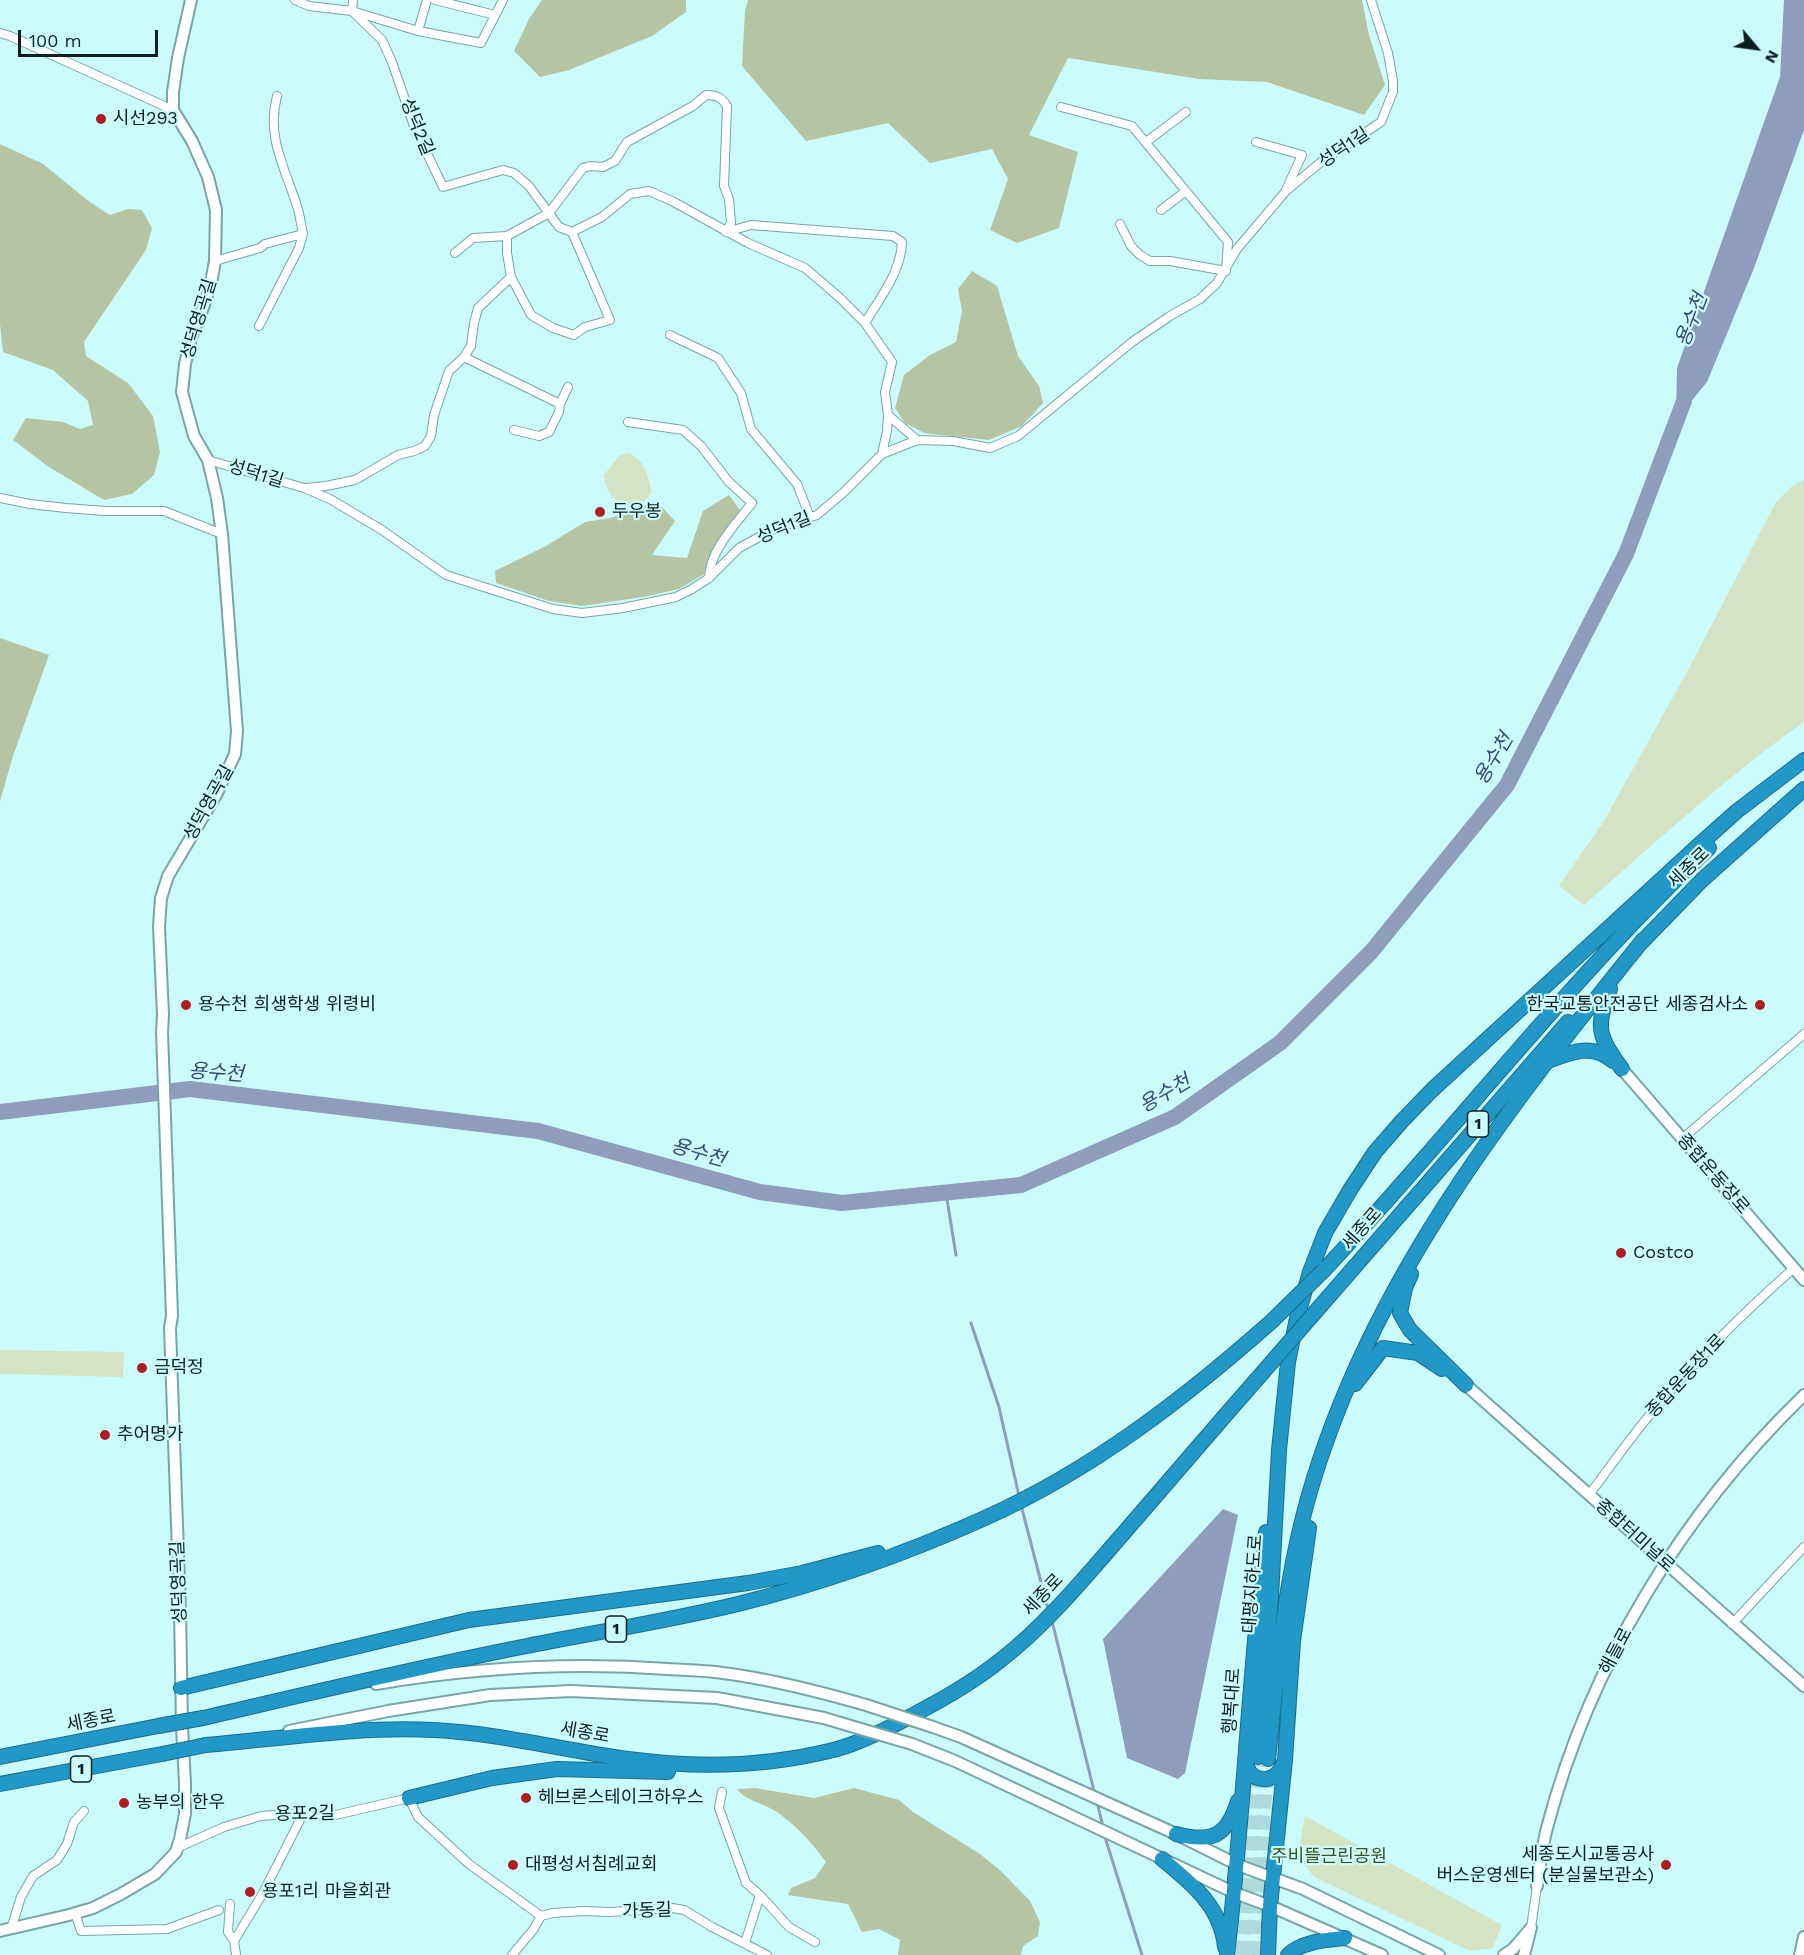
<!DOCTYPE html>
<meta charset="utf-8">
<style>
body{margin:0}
#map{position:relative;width:1804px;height:1955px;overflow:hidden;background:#ccfbfc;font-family:"Work Sans",sans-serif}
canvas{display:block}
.north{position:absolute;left:1726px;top:18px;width:60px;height:60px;-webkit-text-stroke:4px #ccfbfc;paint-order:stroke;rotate:119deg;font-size:16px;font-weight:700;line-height:24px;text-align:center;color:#0d1f1f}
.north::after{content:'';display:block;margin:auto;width:21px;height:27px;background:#0d1f1f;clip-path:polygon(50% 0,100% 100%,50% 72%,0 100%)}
.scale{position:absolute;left:18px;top:30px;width:140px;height:27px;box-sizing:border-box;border:3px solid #0d1f1f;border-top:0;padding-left:8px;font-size:18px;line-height:21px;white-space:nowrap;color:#0d1f1f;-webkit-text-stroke:4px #ccfbfc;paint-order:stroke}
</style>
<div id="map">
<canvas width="1804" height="1955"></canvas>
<div class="north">N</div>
<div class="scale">100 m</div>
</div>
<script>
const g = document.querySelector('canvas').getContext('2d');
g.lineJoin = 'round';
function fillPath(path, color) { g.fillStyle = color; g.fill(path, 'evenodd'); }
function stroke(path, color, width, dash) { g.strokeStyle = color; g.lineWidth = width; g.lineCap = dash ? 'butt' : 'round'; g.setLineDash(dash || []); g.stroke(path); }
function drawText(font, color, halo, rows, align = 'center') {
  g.font = font + ' "Work Sans","Noto Sans KR",sans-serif'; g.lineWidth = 4.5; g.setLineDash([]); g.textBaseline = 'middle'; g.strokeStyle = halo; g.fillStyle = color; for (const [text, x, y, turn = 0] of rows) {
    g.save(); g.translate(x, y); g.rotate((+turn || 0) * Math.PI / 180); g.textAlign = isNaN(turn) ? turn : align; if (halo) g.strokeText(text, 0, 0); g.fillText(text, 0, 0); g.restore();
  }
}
const green = new Path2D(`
 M627 453C645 458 648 477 652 492 633 520 607 503 604 475L619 456Z
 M1804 480V722C1726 777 1656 842 1584 905L1559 886 1604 821 1688 670 1776 502 1791 487Z
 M0 1350 124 1352 123 1377 0 1374Z
 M1305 1816 1502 1925 1493 1948 1470 1951 1314 1877 1298 1856Z`);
const forest = new Path2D(`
 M542 0H686V12L652 36 569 70 540 77 514 51 529 19Z
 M748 0H1362L1369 35 1385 85 1364 115 1267 82 1199 79 1068 58 1029 135 1078 152 1059 228 1017 243 990 230 1008 179 992 149 930 163 888 123 806 141 742 66 745 11Z
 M0 144 43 164 91 203 110 215 128 209 142 210 152 228 146 250 84 342 86 356 128 383 153 416 160 452 154 475 132 494 104 500 49 467 13 440 26 418 63 422 80 429 93 425 88 401 53 370 3 352 0 324Z
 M972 271 997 286 1018 356 1039 386 1043 403 1022 426 989 440 924 433 905 423 895 408 904 375 930 355 956 342 962 311 958 289Z
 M729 495 740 510 725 532 706 573 679 589 643 597 582 606 549 601 496 583 495 571 546 546 585 522 611 518 656 501 675 521 652 555 687 558 703 511Z
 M0 638 49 655 13 756 0 801Z
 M755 1788 814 1798 854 1788 899 1800 913 1812 980 1854 1002 1872 1030 1901 1040 1922 1038 1936 1023 1946 1021 1955H898L900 1940 879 1929 862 1932 848 1904 788 1895 791 1888 815 1878 826 1862C811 1842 798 1827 777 1812 764 1803 747 1802 737 1789Z`);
const water = new Path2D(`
 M1784 0H1804V130L1754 268 1707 382 1676 420 1677 368 1780 77Z
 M1223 1509 1238 1515 1185 1773 1178 1779 1127 1758 1103 1639Z`);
const stream = new Path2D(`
 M946 1193 956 1255
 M971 1323 999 1407 1019 1496
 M1021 1505 1048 1609
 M1052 1621 1095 1795
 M1097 1802 1103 1827
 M1104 1834 1142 1955`);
const river = new Path2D(`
 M0 1112 190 1089 538 1131 760 1192 842 1203 1021 1185 1175 1117 1280 1043 1371 952 1507 785 1626 554 1684 401`);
const highwayTunnel = new Path2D(`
 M1242 1955 1258 1757
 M1253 1955 1268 1759`);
const street = new Path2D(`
 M295 0 309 6 352 11 382 40 392 62 414 126 443 187 503 170 514 173 529 186 559 227 572 232 602 217 630 194 649 191 672 201 748 243 805 268 839 297 865 323 892 362 885 392 888 415 887 431 882 454
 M353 0 352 11 418 31 481 43 503 0
 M435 0 495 15
 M418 31 427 0
 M0 33 10 36 173 110
 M1061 107 1132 126 1228 242 1226 271 1170 261H1150L1140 255 1131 246 1120 224
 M1146 142 1186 112
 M1256 142 1302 155 1286 190
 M1161 210 1186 191
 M572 232 610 320 585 327 574 335 553 328 531 315 511 277 507 253V236L549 213 583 168 590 166 603 167 615 161 627 142 693 106 706 95C717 95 721 97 727 106L724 186 729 199 731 223 726 232
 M726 232 751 225 893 236 902 242C901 272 880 298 865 323
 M455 253 473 238 507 236
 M215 261 260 248 265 244 303 234C301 225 300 215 297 206 285 168 266 137 277 96
 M259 326 299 248 303 234
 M670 335 718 358 741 393 751 429 797 484 810 517
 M464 357 560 404 568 387
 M888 415 917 440
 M628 422 683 430 701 446 729 482 752 503C735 525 710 550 709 578
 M514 430 539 436 549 432 559 412 560 404
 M208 460 304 488 330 499 382 530 446 575 553 609 582 613 623 608 676 597 692 589 709 578 739 548 772 530 817 515 843 493 882 454 917 440 953 441 990 448 1018 436 1132 342 1170 316 1200 299 1217 283 1237 249 1286 191 1321 162 1381 122 1393 92V81L1388 53 1371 0
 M306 488 326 486 355 480 398 455 414 451 425 446 431 436 434 415 449 371 464 357 471 346 474 323 478 308 511 277
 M0 498 30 504 66 508 105 511H164L222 534
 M1683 1138 1804 1034
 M1589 1495C1610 1467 1630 1438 1653 1411 1696 1360 1744 1312 1794 1268
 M1732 1624 1804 1547
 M722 1792 719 1808 746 1883 760 1895 789 1927 815 1942
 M177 1848 224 1827 261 1816 286 1814 331 1816 409 1798 418 1817 469 1864 541 1916
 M230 1904 228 1932 234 1941
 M75 1913 81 1931 167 1929 219 1910
 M541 1916 553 1913 583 1911 610 1912 672 1908 684 1910 712 1927 767 1955
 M1531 1928 1537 1886
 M11 1929 21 1897 33 1876 57 1860 67 1844 74 1822 84 1811
 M745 1943 760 1895
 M236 1955 234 1941 263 1893 302 1816
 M512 1955 533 1930 541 1916`);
const secondary = new Path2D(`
 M1622 1069 1804 1280
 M1466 1385 1804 1686
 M376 1684C472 1668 571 1662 668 1669 686 1670 705 1670 723 1673 770 1679 821 1692 866 1705
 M933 1727 961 1737 1176 1834 1238 1865 1303 1889 1439 1955
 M289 1731 388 1711 490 1695 571 1691 717 1698 824 1718 854 1727
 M912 1744 955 1761 1235 1893 1270 1906 1382 1955
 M1537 1886C1540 1866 1542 1846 1547 1828 1590 1664 1683 1512 1804 1395
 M0 1931 69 1915 93 1908 121 1894 155 1874 176 1852 180 1839 185 1814V1783L182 1727 180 1609 170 1328 172 1316 162 1032 163 1015 159 927 161 898 168 876 216 795 235 754 237 731 222 534 217 498 208 460 194 436 182 392 185 364 191 338 204 305 211 283 215 261 216 210 208 177 192 141 173 110V92L178 58 191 0
 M1504 1955 1513 1949 1531 1928
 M1524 1955 1530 1931
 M1800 1955 1804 1937`);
const highway = new Path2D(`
 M1638 946 1702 880 1804 789
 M1610 989C1595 1027 1598 1036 1622 1069
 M1548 1061C1571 1052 1593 1043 1613 1061
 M1324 1270C1454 1131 1570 978 1709 848
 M1411 1274 1405 1288 1400 1313 1410 1330 1466 1385
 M1317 1310 1568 1022
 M1355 1384 1383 1348 1418 1353 1442 1369
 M181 1688 469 1620 748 1583 802 1573 878 1553
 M203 1718C311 1693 419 1667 527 1646 597 1632 668 1621 738 1604 823 1583 905 1554 985 1518 1092 1470 1184 1399 1272 1321
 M206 1745C280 1739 359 1726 433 1730 499 1733 562 1750 628 1759 695 1768 763 1767 829 1751 853 1746 876 1734 898 1723 934 1704 970 1685 1002 1659 1045 1626 1086 1576 1122 1535 1172 1477 1221 1420 1271 1363
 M0 1757 158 1726
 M1258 1757 1271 1597 1279 1450 1288 1362 1297 1318 1310 1272 1325 1233 1350 1190 1375 1152 1402 1121 1432 1090 1699 845 1737 811 1804 760
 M1268 1759C1277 1677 1283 1596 1303 1517 1360 1295 1502 1115 1643 940
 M1246 1762C1248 1784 1277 1785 1283 1764
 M0 1784 162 1754
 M409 1798 492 1778 557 1769 668 1772
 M1176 1834C1211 1843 1227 1837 1238 1801
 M1162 1859C1191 1883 1221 1906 1225 1947
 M1227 1955C1244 1814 1249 1673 1266 1532
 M1268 1955 1270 1906 1285 1760 1293 1641 1309 1528
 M1288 1955C1303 1941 1326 1940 1345 1938`);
const secondaryBridge = new Path2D(`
 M866 1705 933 1727
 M854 1727 912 1744`);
const highwayBridge = new Path2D(`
 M1272 1321 1324 1270
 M1271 1363 1317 1310
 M158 1726 203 1718
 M162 1754 206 1745`);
const markers = [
 [101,119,6,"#af1c24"],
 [600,512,6,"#af1c24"],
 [186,1005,6,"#af1c24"],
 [1760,1005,6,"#af1c24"],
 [1621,1253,6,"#af1c24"],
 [142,1368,6,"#af1c24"],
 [105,1435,6,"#af1c24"],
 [526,1798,6,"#af1c24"],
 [124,1803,6,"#af1c24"],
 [513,1865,6,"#af1c24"],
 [1666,1865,6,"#af1c24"],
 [250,1892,6,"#af1c24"]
];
const shields = [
 [1478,1124,21],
 [616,1629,21],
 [81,1769,21]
];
const shieldNames = [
 ["1",1478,1124],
 ["1",616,1629],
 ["1",81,1769]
];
const poiNames = [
 ["시선293",113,119],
 ["두우봉",612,512],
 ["용수천 희생학생 위령비",198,1005],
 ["한국교통안전공단 세종검사소",1748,1005,"right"],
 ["Costco",1633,1253],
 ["금덕정",154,1368],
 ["추어명가",117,1435],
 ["헤브론스테이크하우스",538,1798],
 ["농부의 한우",136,1803],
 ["세종도시교통공사",1654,1855,"right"],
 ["버스운영센터 (분실물보관소)",1654,1876,"right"],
 ["대평성서침례교회",525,1865],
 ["용포1리 마을회관",262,1892]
];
const streetNames = [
 ["성덕2길",417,127,68],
 ["성덕1길",1344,148,-34],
 ["성덕영곡길",199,319,-73],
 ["성덕1길",256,474,17],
 ["성덕1길",784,528,-22],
 ["성덕영곡길",209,803,-61],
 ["세종로",1689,868,-44],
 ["종합운동장로",1713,1174,49],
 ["세종로",1362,1229,-49],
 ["종합운동장1로",1686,1376,-47],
 ["종합터미널로",1635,1536,42],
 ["성덕영곡길",179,1582,-92],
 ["대평지하도로",1253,1584,-86],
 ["세종로",1043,1595,-47],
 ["해들로",1616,1651,-62],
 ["행복대로",1232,1701,-86],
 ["세종로",91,1721,-11],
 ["세종로",585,1733,10],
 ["용포2길",305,1814,-1],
 ["가동길",647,1911,-2]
];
const parkNames = [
 ["주비뜰근린공원",1329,1857]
];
const waterNames = [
 ["용수천",1692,320,-69],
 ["용수천",1494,759,-59],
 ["용수천",216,1073,4],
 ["용수천",1165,1094,-30],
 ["용수천",698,1153,16]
];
fillPath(green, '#d4e3c4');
fillPath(forest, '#b5c5a4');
fillPath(water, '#8f9dbc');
stroke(stream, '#8f9dbc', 3);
stroke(river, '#8f9dbc', 16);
stroke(highwayTunnel, '#afdadb', 14, [14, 7]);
stroke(street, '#78a5a6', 10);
stroke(secondary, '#78a5a6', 14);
stroke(highway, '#1b6e8d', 16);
stroke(street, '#fff', 8);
stroke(secondary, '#fff', 10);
stroke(highway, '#2298c8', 14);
stroke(secondaryBridge, '#78a5a6', 14, []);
stroke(highwayBridge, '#1b6e8d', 16, []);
stroke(secondaryBridge, '#fff', 10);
stroke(highwayBridge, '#2298c8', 14);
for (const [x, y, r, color] of markers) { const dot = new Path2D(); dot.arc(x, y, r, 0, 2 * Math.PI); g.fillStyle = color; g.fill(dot); stroke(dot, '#ccfbfc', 2); }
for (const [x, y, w] of shields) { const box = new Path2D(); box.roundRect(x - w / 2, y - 13, w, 26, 4.5); g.fillStyle = '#ccfbfc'; g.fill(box); stroke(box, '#0d1f1f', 1.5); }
drawText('bold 16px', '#0d1f1f', null, shieldNames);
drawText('18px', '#0d1f1f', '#ccfbfc', poiNames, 'left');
drawText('18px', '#0d1f1f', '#ccfbfc', streetNames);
drawText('18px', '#3b501f', '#ccfbfc', parkNames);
drawText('italic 20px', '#374976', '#ccfbfc', waterNames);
</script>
